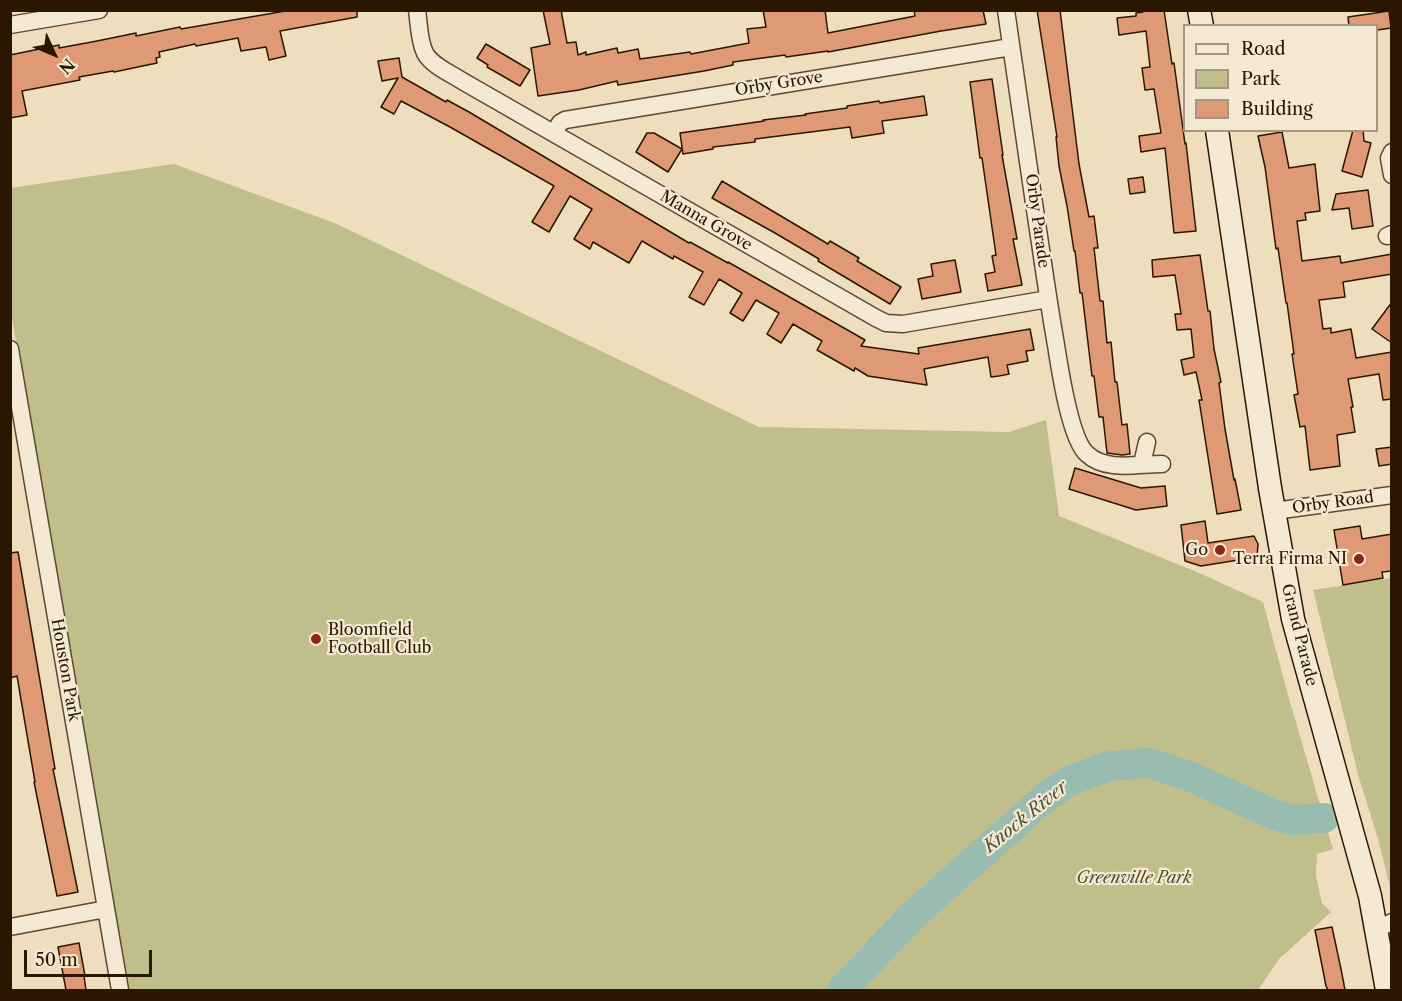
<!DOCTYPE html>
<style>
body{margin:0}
#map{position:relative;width:1402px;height:1001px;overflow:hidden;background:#eedebd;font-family:"Libre Caslon Text",serif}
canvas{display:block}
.frame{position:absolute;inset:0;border:12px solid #2b1701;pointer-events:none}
.legend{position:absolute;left:1183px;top:24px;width:195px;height:108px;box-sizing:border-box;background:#f4ead4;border:2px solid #a49680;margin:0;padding:8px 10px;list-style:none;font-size:18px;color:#2b1701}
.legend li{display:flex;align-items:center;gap:12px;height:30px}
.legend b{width:30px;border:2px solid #a49680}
.north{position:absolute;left:24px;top:24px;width:60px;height:60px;-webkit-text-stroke:4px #f4ead4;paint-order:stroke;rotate:134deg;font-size:16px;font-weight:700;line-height:24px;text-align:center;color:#2b1701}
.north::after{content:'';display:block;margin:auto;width:21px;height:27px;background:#2b1701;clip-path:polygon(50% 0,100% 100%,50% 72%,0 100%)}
.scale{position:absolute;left:24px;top:950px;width:128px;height:27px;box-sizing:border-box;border:3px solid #2b1701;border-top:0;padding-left:8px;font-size:18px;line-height:21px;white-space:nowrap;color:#2b1701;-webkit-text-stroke:4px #f4ead4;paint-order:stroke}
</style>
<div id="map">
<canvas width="1402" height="1001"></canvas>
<div class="frame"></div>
<ul class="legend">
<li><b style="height:8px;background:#f4ead4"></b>Road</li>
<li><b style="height:16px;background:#c0bf8c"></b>Park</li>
<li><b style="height:16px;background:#e09975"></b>Building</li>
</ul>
<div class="north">N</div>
<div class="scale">50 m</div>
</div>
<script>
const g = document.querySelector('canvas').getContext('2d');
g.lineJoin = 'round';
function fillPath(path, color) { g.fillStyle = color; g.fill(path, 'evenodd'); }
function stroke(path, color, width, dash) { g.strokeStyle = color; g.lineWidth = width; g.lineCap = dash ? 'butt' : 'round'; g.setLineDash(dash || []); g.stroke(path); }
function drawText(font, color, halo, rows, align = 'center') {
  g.font = font + ' "Libre Caslon Text",serif'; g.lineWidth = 4.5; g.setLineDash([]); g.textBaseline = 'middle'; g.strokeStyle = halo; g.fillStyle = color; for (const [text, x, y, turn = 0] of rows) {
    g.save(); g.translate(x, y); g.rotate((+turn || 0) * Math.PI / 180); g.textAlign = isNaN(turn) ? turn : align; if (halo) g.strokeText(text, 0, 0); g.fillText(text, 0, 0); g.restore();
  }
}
const green = new Path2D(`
 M174 164 337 224 759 427 1009 432 1046 420 1059 516 1197 572 1263 602 1288 695 1333 849 1317 854 1316 876 1322 903 1331 912 1279 959 1258 990H126L11 312 10 188Z
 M1391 578H1392L1391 891 1379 842 1359 778 1313 590Z`);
const river = new Path2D(`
 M842 990 912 916 1047 796 1071 780 1109 766 1149 763 1189 776 1275 815 1292 820 1324 818`);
const building = new Path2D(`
 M291 10H357V17L280 31 286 56 269 60 266 47 241 51 238 38 196 46 195 44 159 52 160 57 156 58 157 63 114 72 113 71 79 77 80 80 22 91 27 115 10 118V55L59 45V48L97 41 136 33V36L180 27 181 29Z
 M543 10H561L567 43 576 42 578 55 586 52V55L617 48 618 53 638 49 640 59 690 52 691 54 749 43 747 29 766 27 763 10H825L828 33 915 16 914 10H983L986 24 941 31 828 52V51L786 57 785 55 733 62V65L704 71 618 85 617 81 579 90 538 96 531 48 550 44Z
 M1037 10H1060L1079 164 1089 217 1094 216 1098 248H1094L1100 301H1103L1107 343 1111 342 1115 382H1117L1122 425 1127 424 1130 454 1122 455 1107 453 1103 417H1099L1094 376H1092L1082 293H1080L1075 251H1074L1067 206 1059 166 1056 137H1057Z
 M1143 10H1164L1172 64 1174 63 1178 92 1185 144 1186 143 1196 231 1174 233 1165 148 1141 152 1139 136 1161 133 1154 89 1145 90 1142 68 1150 67 1146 31 1119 35 1117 18 1136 16V13L1143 12Z
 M1389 11 1391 28 1377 30V26H1349L1348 17Z
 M486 44 530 70 520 86 487 67 488 65 477 58Z
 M399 58 402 77 446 102 447 100 469 112 689 243 690 242 728 263V262L851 332 865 340 861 346 919 354 918 348 1030 329 1034 350 1026 351 1028 361 1007 365 1009 374 999 376 991 377 988 357 924 369 927 385 868 376 855 368 854 371 817 350 822 341 793 324 781 343 767 334 779 313 756 300 743 321 730 313 742 293 719 279 704 305 689 297 703 272 674 256 673 259 642 241 629 263 593 242 590 249 574 239 592 209 570 196 549 232 532 222 554 186 450 127 401 101 394 114 381 107 398 78 382 81 378 61Z
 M992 79 1003 155H1002L1017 239H1013L1022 285 988 291 985 274 995 272 992 256 996 255 982 158H980L970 82Z
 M924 96 927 115 882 121 884 133 852 138 850 127 755 139V142L713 147V149L683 154 680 133 764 121 763 120 806 115 805 114 847 108V106L879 101 880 103Z
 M1353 130H1363L1364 141 1371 143 1362 177 1342 171Z
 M1282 132 1289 168 1315 164 1320 211 1305 213 1306 220 1297 221 1302 261 1340 256 1341 263 1392 254V274L1343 282 1345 297 1319 300 1323 329 1331 328V333L1351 329 1356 358 1392 352V399L1383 400 1379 374 1348 379 1353 407H1351L1355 432 1337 435 1340 466 1310 470 1305 426 1300 427 1294 395 1298 394 1292 354H1294L1287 303H1286L1278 248 1276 249 1265 167 1258 136Z
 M647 133H654L682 149 668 172 636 152Z
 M1143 177 1145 192 1130 194 1128 179Z
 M722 181 828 244 830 241 859 258 857 261 901 287 890 304 818 261 819 259 775 233 712 198Z
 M1368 190 1373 226 1352 229 1349 208 1332 210 1336 194Z
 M1200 255 1208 311H1210L1214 349 1221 382 1219 383 1225 429 1234 480 1235 479 1241 510 1217 514 1199 400H1202L1196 372 1184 375 1181 360 1194 357 1191 329 1177 330 1175 314H1181L1175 275 1153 277 1152 260Z
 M955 260 961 292 922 299 918 279 933 276 931 264Z
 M1392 302V343L1372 329Z
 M1392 447V464L1379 466 1376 449Z
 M1075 468 1141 488 1165 486 1167 506 1136 510 1069 489Z
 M1205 521 1208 543 1254 536 1258 544 1257 557 1201 566 1185 561 1181 525Z
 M1360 526 1362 539 1392 534V571L1382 572 1383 578 1343 585 1334 530Z
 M18 552 55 769H53L78 892 57 896 34 782H35L17 676 10 678V553Z
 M1332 927 1341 969 1345 990H1328L1326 986 1315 930Z
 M79 943 85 976H84L86 990H66L58 947Z`);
const street = new Path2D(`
 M417 10C419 24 419 41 425 53 432 66 452 74 464 82L876 318 886 323 903 324 1048 299
 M1006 10C1016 77 1025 143 1035 210 1042 255 1048 300 1056 345 1060 370 1070 439 1087 454 1106 472 1138 464 1162 464
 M10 25 99 10
 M554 133 560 123 565 120 1011 47
 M1392 152 1389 158 1392 175
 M1387 236 1392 234
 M10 349 120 990
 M1142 464 1147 442
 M1274 511 1392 495
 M10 927 106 909
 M1377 929 1392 922`);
const secondary = new Path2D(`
 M1199 10 1202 26
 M1217 130 1270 488 1293 619 1370 896 1387 990`);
const markers = [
 [1220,550,6,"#8f2418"],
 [1359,559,6,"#8f2418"],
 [316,639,6,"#8f2418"]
];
const streetNames = [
 ["Orby Grove",779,84,-9],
 ["Manna Grove",706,221,30],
 ["Orby Parade",1037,221,82],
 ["Orby Road",1333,503,-8],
 ["Grand Parade",1299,635,76],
 ["Houston Park",65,670,80]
];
const poiNames = [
 ["Go",1208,550],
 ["Terra Firma NI",1347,559],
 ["Bloomfield",328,630,"left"],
 ["Football Club",328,648,"left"]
];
const parkNames = [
 ["Greenville Park",1134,878]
];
const waterNames = [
 ["Knock River",1026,817,-39]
];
fillPath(green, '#c0bf8c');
stroke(river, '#99bcb0', 30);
fillPath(building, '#e09975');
stroke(building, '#2b1701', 1.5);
stroke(street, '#5c4930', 19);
stroke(secondary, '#2b1701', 25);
stroke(street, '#f4ead4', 16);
stroke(secondary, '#f4ead4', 22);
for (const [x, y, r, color] of markers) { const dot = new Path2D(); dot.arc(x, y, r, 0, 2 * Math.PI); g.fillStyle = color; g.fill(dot); stroke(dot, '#f4ead4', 2); }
drawText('16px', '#2b1701', '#f4ead4', streetNames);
drawText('16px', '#2b1701', '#f4ead4', poiNames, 'right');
drawText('italic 16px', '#58492b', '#f4ead4', parkNames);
drawText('italic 18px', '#52513e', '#f4ead4', waterNames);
</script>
